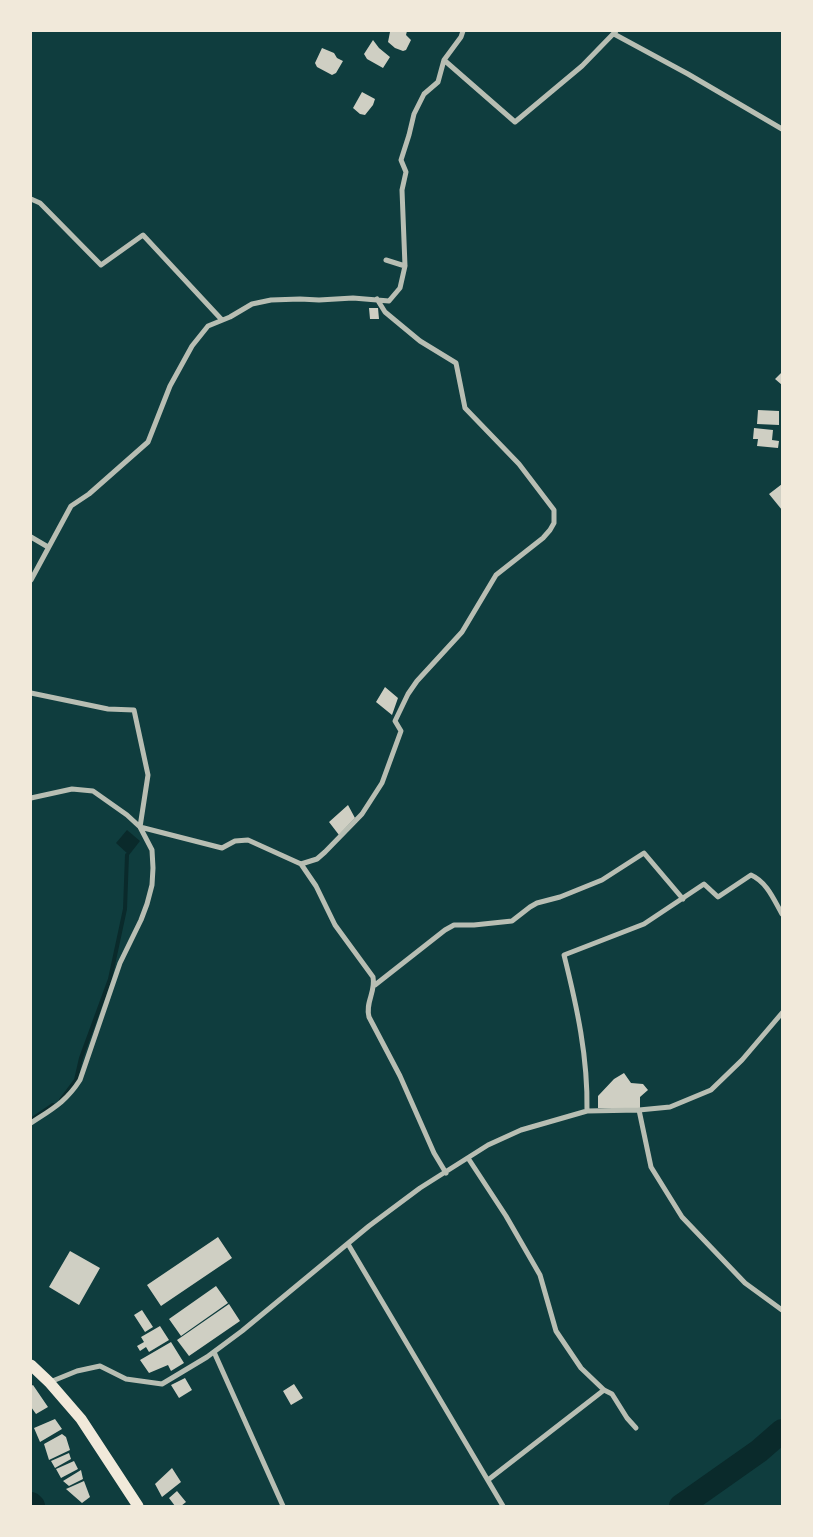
<!DOCTYPE html>
<style>
body{margin:0}
#map{position:relative;width:813px;height:1537px;overflow:hidden;background:#0f3d3e;font-family:Poppins,sans-serif}
canvas{display:block}
.frame{position:absolute;inset:0;border:32px solid #f1e9da;pointer-events:none}
</style>
<div id="map">
<canvas width="813" height="1537"></canvas>
<div class="frame"></div>
</div>
<script>
const g = document.querySelector('canvas').getContext('2d');
g.lineJoin = 'round';
function fillPath(path, color) { g.fillStyle = color; g.fill(path, 'evenodd'); }
function stroke(path, color, width, dash) { g.strokeStyle = color; g.lineWidth = width; g.lineCap = dash ? 'butt' : 'round'; g.setLineDash(dash || []); g.stroke(path); }
const water = new Path2D(`
 M127 830 140 841 129 855 116 843Z`);
const stream = new Path2D(`
 M61 1100 76 1080 81 1058 110 979 125 909 127 855
 M31 1120 53 1105`);
const river = new Path2D(`
 M31 1504 33 1506
 M681 1506 759 1451 782 1431`);
const building = new Path2D(`
 M397 31H407L406 35 411 40 406 50 403 51 395 48 388 42 390 32Z
 M373 40 379 48 390 57 383 68 367 59 364 54Z
 M322 48 334 53 337 58 343 61 336 73 332 75 317 67 315 63Z
 M362 92 375 99 373 105 365 115 360 114 353 108Z
 M369 308H378L379 319H370Z
 M782 372V385L775 379Z
 M758 410 779 411V425L757 424Z
 M754 428 773 430 772 440 779 441 778 448 757 446 758 439H753Z
 M782 484V510L769 494Z
 M385 687 398 698 392 715 376 702Z
 M348 805 355 818 339 835 329 822Z
 M624 1073 631 1083 643 1084 648 1090 640 1097V1109L598 1108V1096L614 1079Z
 M218 1237 232 1258 161 1306 147 1285Z
 M70 1251 100 1268 79 1305 49 1287Z
 M216 1286 228 1303 181 1336 169 1319Z
 M229 1304 240 1321 189 1356 177 1340Z
 M142 1310 153 1327 145 1332 134 1315Z
 M160 1326 169 1340 149 1352 146 1347 140 1351 137 1346 144 1342 141 1337Z
 M171 1342 184 1363 171 1371 168 1365 149 1373 140 1360Z
 M185 1378 192 1390 179 1398 171 1385Z
 M294 1384 303 1398 291 1405 283 1391Z
 M33 1385 48 1407 36 1414 31 1407V1386Z
 M55 1419 62 1429 40 1442 34 1428Z
 M62 1434 66 1437 70 1450 49 1460 44 1444Z
 M69 1453 71 1459 55 1468 51 1461Z
 M74 1461 78 1469 61 1478 56 1469Z
 M172 1468 181 1482 162 1497 155 1484Z
 M81 1470 83 1479 69 1486 63 1481Z
 M84 1481 90 1497 82 1503 66 1489Z
 M177 1491 186 1502 181 1506H175L169 1498Z`);
const minor = new Path2D(`
 M614 34 688 74 782 129
 M444 60 515 122 582 66 616 31
 M31 199 40 203 101 265 143 235 222 320
 M386 260 405 266
 M377 299 385 312 420 341 456 363 465 408 519 464 554 510V523L550 530 543 538 496 575 462 632 417 681 408 694 395 721 401 731 382 783 362 814 325 852 317 859 301 864 316 886 335 925 373 977C376 992 365 1002 369 1017L400 1076 434 1153 446 1173
 M31 537 48 547
 M31 580 71 506 89 494 148 442 170 386 192 346 208 326 230 317 252 304 271 300 300 299 319 300 353 298 389 301 400 288 405 266 402 190 406 172 401 160 409 135 414 114 424 94 438 82 444 60 461 37 463 31
 M31 693 108 709 134 710 148 775 140 827 222 848 235 841 248 840 301 864
 M31 798 72 789 93 791 127 815 140 827 152 850 153 868 152 885 147 904 141 920 120 963 80 1080C66 1102 52 1109 31 1123
 M375 985 445 930 454 925H474L512 921 530 907 537 903 560 897 602 880 644 853 683 899
 M639 1110 651 1167 682 1217 745 1283 782 1310
 M587 1111C588 1057 577 1007 564 955L644 924 704 884 718 897 751 875C767 882 774 900 782 914
 M468 1158 506 1216 540 1275 556 1331 581 1368 604 1390 612 1394 627 1418 636 1428
 M348 1244 503 1506
 M214 1352 283 1506
 M50 1382 77 1371 100 1366 126 1379 162 1384 207 1357 242 1331 369 1226 420 1188 488 1145 521 1130 587 1111 639 1110 670 1107 711 1090 742 1060 782 1013
 M488 1480 604 1390`);
const primary = new Path2D(`
 M31 1365 49 1382 81 1419 138 1506`);
fillPath(water, '#0a2a2b');
stroke(stream, '#0a2a2b', 4);
stroke(river, '#0a2a2b', 24);
fillPath(building, '#cfcfc3');
stroke(minor, '#b8beb3', 5);
stroke(primary, '#f1e9da', 11);
</script>
